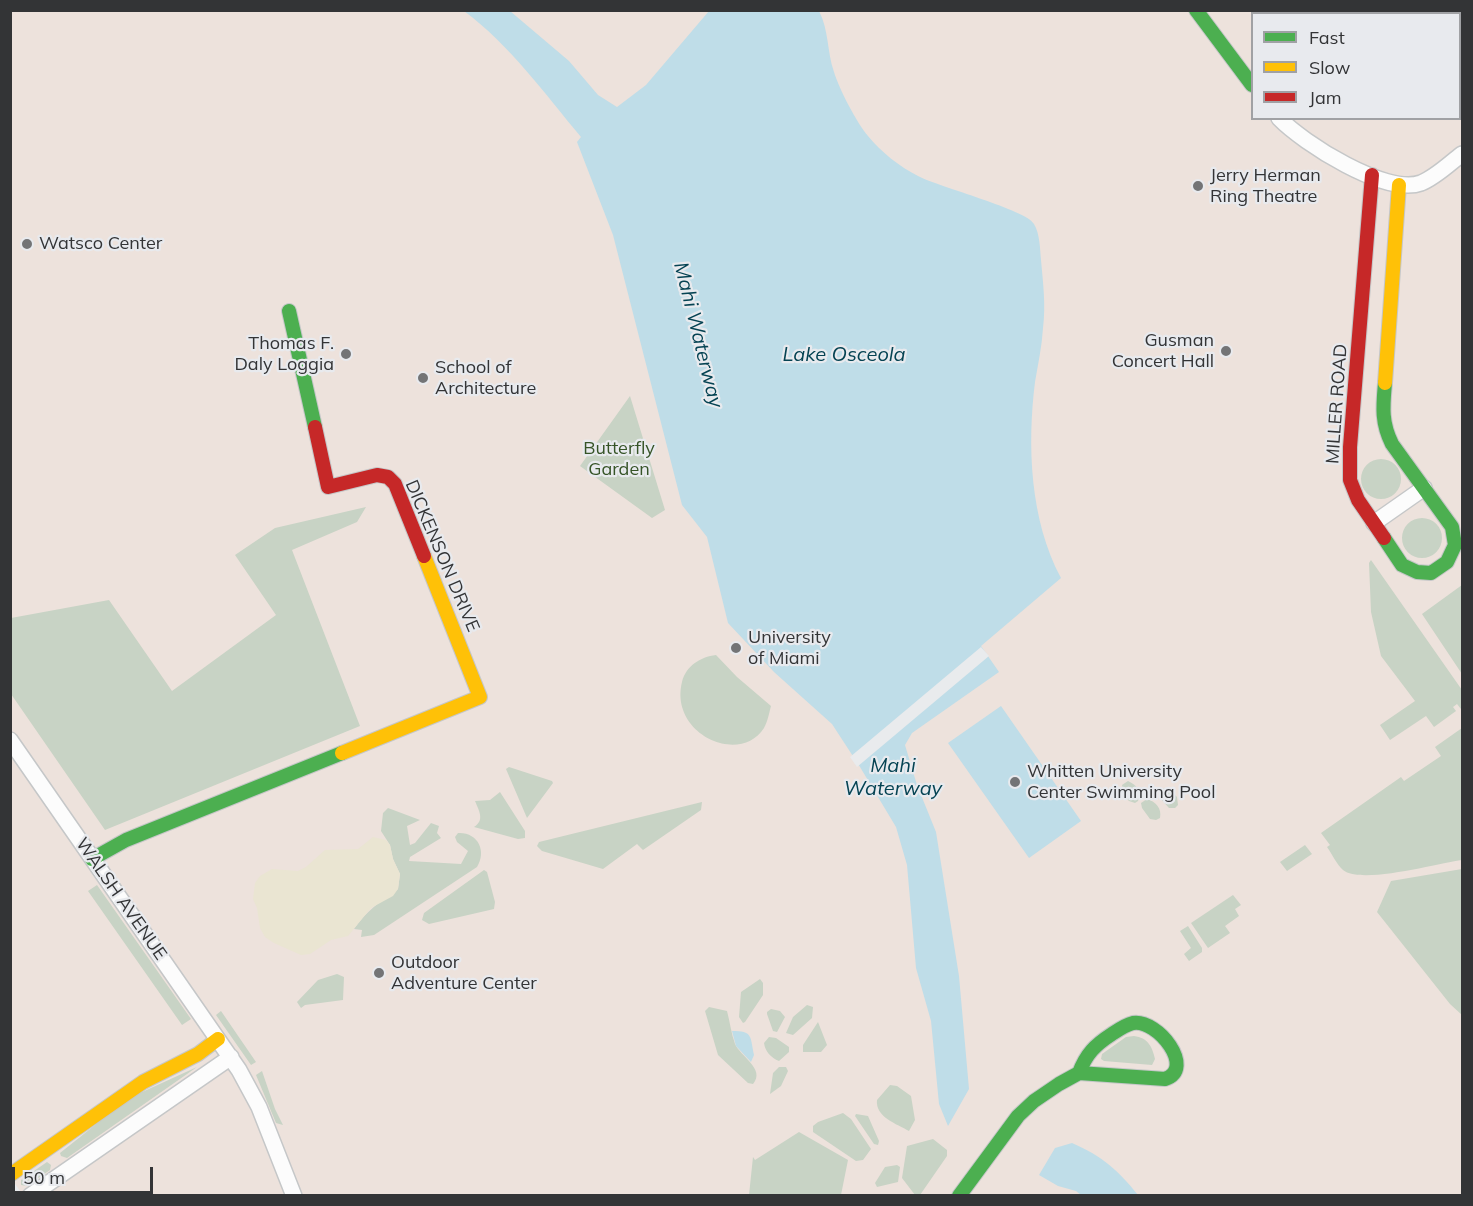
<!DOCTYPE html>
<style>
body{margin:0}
#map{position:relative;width:1473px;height:1206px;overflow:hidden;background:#e9ebed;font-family:Mulish,sans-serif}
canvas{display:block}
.frame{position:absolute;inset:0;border:12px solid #333436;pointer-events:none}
.legend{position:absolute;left:1251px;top:12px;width:210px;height:108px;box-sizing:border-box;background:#e8eaee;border:2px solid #a0a1a4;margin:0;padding:8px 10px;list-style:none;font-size:18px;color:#333436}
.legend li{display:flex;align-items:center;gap:12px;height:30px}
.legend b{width:30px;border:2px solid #a0a1a4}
.scale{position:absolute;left:12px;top:1167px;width:141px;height:27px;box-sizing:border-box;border:3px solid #333436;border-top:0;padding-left:8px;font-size:18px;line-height:21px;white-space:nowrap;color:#333436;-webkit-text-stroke:4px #e8eaee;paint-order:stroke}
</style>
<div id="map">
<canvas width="1473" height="1206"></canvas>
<div class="frame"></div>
<ul class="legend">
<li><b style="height:8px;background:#4caf50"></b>Fast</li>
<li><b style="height:8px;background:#ffc107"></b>Slow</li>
<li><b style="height:8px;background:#c62828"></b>Jam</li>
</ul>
<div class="scale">50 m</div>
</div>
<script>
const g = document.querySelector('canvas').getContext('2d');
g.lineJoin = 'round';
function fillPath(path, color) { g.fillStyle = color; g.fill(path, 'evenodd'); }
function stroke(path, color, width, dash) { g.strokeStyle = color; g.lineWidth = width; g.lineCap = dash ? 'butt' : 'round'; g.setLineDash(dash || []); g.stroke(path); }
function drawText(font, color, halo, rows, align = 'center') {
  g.font = font + ' Mulish,sans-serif'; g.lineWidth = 4.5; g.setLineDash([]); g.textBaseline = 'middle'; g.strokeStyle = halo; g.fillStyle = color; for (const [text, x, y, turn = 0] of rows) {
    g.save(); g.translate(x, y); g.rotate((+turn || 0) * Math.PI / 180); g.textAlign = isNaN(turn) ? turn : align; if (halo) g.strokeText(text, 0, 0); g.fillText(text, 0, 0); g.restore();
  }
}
const education = new Path2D(`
 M10 11H1462V1195H23L10 1177ZM1252 14H1460V118H1252Z`);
const green = new Path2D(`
 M630 396 665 510 652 518 580 466Z
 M1361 479a20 20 0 1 1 40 0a20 20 0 1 1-40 0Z
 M366 507 357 522 292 550 360 726 105 830 11 694V618L109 600 172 691 276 615 235 555 275 528Z
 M1402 538a20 20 0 1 1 40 0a20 20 0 1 1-40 0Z
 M1371 560 1462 690 1461 709 1457 704 1453 707 1456 711 1434 727 1426 716 1390 740 1380 725 1415 701 1381 656 1371 612 1369 563Z
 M1462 585V674L1422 614Z
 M716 655 737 677 771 706C769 713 768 721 764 728 740 766 669 734 682 682 686 666 700 657 716 655Z
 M1462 728V860C1439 863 1361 885 1343 870 1337 865 1332 854 1327 847L1330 845 1321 833 1401 777 1404 781 1441 756 1435 747Z
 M509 767 552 781 553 783 527 818 506 769Z
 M1128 781C1137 785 1142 792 1138 801L1135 803 1129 801 1124 796 1122 785Z
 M1164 788 1169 789 1177 797 1178 805 1175 808H1169L1160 798 1159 794Z
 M500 792 525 831V838L518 839 474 827C485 820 479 811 475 801L490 800Z
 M1147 799C1156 802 1162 808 1160 818L1156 820 1150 819 1142 808 1141 803Z
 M702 802 701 810 643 850 637 844 603 869 542 851 537 846 539 842Z
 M388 808 420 820 407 826 410 845 415 843 431 823 439 826 437 833 441 838 410 857 409 861 461 864 468 851 457 842 455 837 458 833C478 832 487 851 477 867L374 935 361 937 362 930 354 929C367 910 380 902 398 889L400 874 393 859 390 845 381 831 383 813Z
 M1305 845 1312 854 1287 871 1280 862Z
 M1462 869V1015L1450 1004 1377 912 1391 881Z
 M484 870 487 872 495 902 494 909 429 924 422 920 424 913Z
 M97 885 191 1019 182 1025 88 891Z
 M1233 895 1241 905 1235 909 1239 916 1225 926 1230 933 1208 948 1191 923Z
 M1188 926 1202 948V952L1189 961 1184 954 1191 948 1180 931Z
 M337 974 344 977 343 1000 305 1005 301 1008 297 1002 318 980Z
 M760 979 763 983V995L745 1022 743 1023 739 1017 741 992Z
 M807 1005 813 1007 812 1018 793 1035 786 1033 793 1017Z
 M709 1007 727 1011C730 1022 731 1033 735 1044 740 1056 766 1069 753 1084L748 1083 718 1055 705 1011Z
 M771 1009 780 1011 785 1017 777 1032 773 1031 767 1014V1012Z
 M221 1011 256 1062 251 1065 216 1015Z
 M818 1022 827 1045 821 1052H803V1045Z
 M1134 1036C1148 1038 1152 1046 1155 1059L1152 1065 1104 1061 1101 1059 1102 1054 1126 1037Z
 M769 1037 776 1038 789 1047V1052L779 1061C771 1058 765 1051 764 1043Z
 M197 1067 67 1158 61 1156 60 1153 129 1098Z
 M779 1067H786L788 1071 781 1086 770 1094 773 1073Z
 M262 1071 275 1109 283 1125 276 1123 256 1075Z
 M890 1085 897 1086 911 1096 915 1120 909 1131C897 1124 875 1117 877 1100Z
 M843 1113 851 1119 871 1149 863 1160 856 1161 813 1132V1126L818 1122Z
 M856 1114 868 1116 879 1141 878 1145 874 1144 855 1116Z
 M799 1132 848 1160 841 1195H749L753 1157 755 1160Z
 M933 1139 947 1150V1156L920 1195H915L902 1178 907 1146Z
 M47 1162 51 1165 50 1170 27 1186 21 1185V1180Z
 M897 1165 900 1167 898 1182 877 1187 875 1183 885 1167Z`);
const sand = new Path2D(`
 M373 837 386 840 390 845 393 859 400 874 398 889 393 896 371 908 348 936 331 940 310 954 301 955 274 943 265 937 260 928 257 908 253 899 255 883 260 876 272 869 298 871 306 867 325 850 358 849Z`);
const water = new Path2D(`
 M464 11H510L569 61 598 95 617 107 646 85 709 11H819C829 30 827 52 834 72 839 89 857 123 868 136 881 152 900 167 918 176 939 187 1027 210 1034 224 1040 234 1040 249 1041 260 1043 283 1046 305 1043 328 1042 346 1038 364 1035 382 1027 446 1030 520 1061 578L981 646 999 672 912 733 905 745 917 785 936 832 959 976 969 1089 948 1126 939 1104 931 1021 916 968 907 865 896 827 860 767 832 724 774 672 728 623 707 537 682 505 613 235 577 142 581 137C545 94 510 45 464 11Z
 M1001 706 1081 821 1029 858 948 743Z
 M732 1031C753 1031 750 1036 754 1055L751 1062 736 1046Z
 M1072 1143C1102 1156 1118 1170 1138 1195H1081L1076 1191 1058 1186 1039 1175 1055 1148Z`);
const pier = new Path2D(`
 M981 647 989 656 857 767 850 757Z`);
const street = new Path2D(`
 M1279 118C1303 143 1386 196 1421 183 1436 177 1450 163 1462 154
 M1374 523 1424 488
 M10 740 239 1070 259 1107 294 1196
 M30 1196 231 1057`);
const fast = new Path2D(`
 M1196 10 1252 85
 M289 311 315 427
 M1384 538 1402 565 1417 572 1431 573 1447 562 1455 545 1452 527 1392 444C1381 422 1383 406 1385 383
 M92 859 126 840 342 753
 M959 1196 1018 1116 1034 1101 1059 1084 1079 1073 1165 1079C1196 1069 1158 1019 1133 1023 1125 1025 1118 1030 1112 1034 1095 1045 1086 1054 1079 1073`);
const slow = new Path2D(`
 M1385 383 1399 185
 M342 753 480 697 424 556
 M10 1175 143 1082 198 1054 218 1039`);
const jam = new Path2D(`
 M1372 175 1350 447V480L1358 500 1384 538
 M315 427 328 487 377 475 388 477 395 484 424 556`);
const markers = [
 [1198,186,6,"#737476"],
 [27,244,6,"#737476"],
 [1226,351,6,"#737476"],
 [346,354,6,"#737476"],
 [423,378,6,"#737476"],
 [736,648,6,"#737476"],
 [1015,782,6,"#737476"],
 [379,973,6,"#737476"]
];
const poiNames = [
 ["Jerry Herman",1210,176],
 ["Ring Theatre",1210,197],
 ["Watsco Center",39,244],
 ["Gusman",1214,341,"right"],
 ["Concert Hall",1214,362,"right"],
 ["Thomas F.",334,344,"right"],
 ["Daly Loggia",334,365,"right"],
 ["School of",435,368],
 ["Architecture",435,389],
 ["University",748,638],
 ["of Miami",748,659],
 ["Whitten University",1027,772],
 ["Center Swimming Pool",1027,793],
 ["Outdoor",391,963],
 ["Adventure Center",391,984]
];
const streetNames = [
 ["MILLER ROAD",1337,404,-86],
 ["DICKENSON DRIVE",442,556,67],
 ["WALSH AVENUE",121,899,55]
];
const parkNames = [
 ["Butterfly",619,449],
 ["Garden",619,470]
];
const waterNames = [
 ["Mahi Waterway",698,335,76],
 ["Lake Osceola",844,355],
 ["Mahi",893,766],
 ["Waterway",893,789]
];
fillPath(education, '#ede2dc');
fillPath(green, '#c8d3c5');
fillPath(sand, '#eae5d2');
fillPath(water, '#bfdde8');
fillPath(pier, '#e9ebed');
stroke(street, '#c5c7c8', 18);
stroke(fast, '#c5c7c8', 16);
stroke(slow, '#c5c7c8', 16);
stroke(jam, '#c5c7c8', 16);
stroke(street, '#fcfcfc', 15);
stroke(fast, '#4caf50', 14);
stroke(slow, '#ffc107', 14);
stroke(jam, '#c62828', 14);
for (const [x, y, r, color] of markers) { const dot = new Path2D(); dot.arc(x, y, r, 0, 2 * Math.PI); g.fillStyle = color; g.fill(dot); stroke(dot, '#e8eaee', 2); }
drawText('18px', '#333436', '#e8eaee', poiNames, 'left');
drawText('18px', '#333436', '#e8eaee', streetNames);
drawText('18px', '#365427', '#e8eaee', parkNames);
drawText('italic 20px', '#054353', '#e8eaee', waterNames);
</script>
